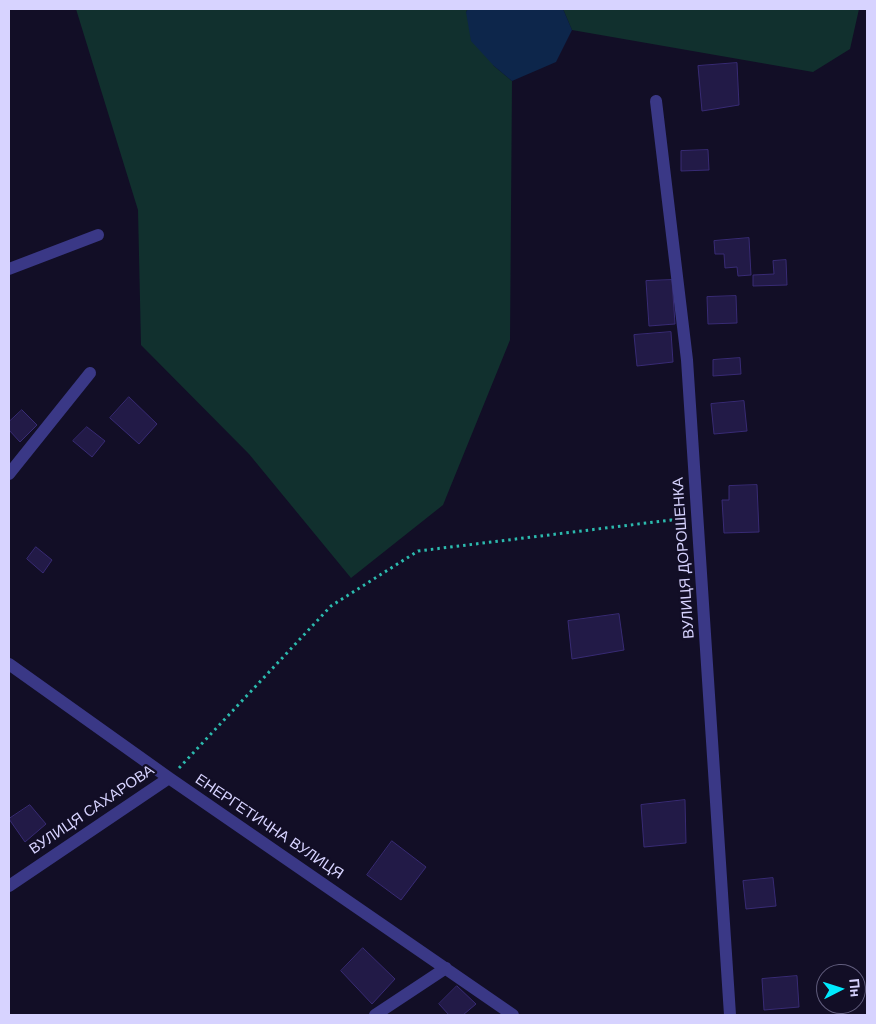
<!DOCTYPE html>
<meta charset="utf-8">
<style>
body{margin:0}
#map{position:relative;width:876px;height:1024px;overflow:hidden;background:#120e26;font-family:Arial,sans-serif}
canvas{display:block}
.frame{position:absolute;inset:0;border:10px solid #d7d3ff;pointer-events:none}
.north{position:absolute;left:816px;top:964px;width:50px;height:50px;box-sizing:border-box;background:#120e26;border:1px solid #615d7d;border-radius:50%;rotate:85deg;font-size:14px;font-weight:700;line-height:20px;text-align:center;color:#d7d3ff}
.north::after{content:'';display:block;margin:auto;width:18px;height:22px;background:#00eafe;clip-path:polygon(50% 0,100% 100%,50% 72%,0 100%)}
</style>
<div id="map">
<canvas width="876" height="1024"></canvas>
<div class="frame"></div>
<div class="north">Пн</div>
</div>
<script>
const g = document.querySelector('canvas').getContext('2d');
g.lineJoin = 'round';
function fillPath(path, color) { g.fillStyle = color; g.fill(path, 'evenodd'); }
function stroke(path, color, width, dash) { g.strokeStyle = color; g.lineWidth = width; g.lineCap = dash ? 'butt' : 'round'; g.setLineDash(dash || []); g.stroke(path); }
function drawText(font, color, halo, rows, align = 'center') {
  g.font = font + ' Arial,sans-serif'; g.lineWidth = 4.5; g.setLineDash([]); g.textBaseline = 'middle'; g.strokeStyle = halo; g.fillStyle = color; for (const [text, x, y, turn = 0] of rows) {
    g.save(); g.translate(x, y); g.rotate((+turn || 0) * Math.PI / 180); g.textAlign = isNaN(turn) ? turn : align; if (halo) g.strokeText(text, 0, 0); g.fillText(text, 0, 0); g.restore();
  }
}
const green = new Path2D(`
 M76 9H468L466 12 494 66 512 81 510 340 443 505 351 578 249 454 141 345 138 210Z
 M563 9H859L850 49 813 72 572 30Z`);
const water = new Path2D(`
 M468 9H563L572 30 556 62 512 81 494 66 471 41 466 12Z`);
const building = new Path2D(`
 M737 63 739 105 702 111 698 66Z
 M708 150 709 170 681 171V151Z
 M749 238 751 275 738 276 737 267 725 268 724 254H715L714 241Z
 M786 260 787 285 753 286V275L774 274 773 261Z
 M672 280 675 324 649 326 646 281Z
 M736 296 737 323 708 324 707 297Z
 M671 332 673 362 637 366 634 335Z
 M740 358 741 374 713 376V360Z
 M129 397 157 424 139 444 110 418Z
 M744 401 747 431 714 434 711 404Z
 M22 410 37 425 20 442 9 430V422Z
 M87 427 105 441 92 457 73 441Z
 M757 485 759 532 724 533 722 500H729V486Z
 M36 547 52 560 43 573 27 559Z
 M619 614 624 650 572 659 568 621Z
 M685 800 686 843 644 847 641 805Z
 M30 805 46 824 25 842 9 819Z
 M392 841 426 867 401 900 367 875Z
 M773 878 776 906 746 909 743 881Z
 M363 948 395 979 372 1004 341 971Z
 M797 976 799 1007 764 1010 762 979Z
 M457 986 476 1004 463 1015H449L439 1004Z`);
const path = new Path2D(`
 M179 768 331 606 418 551 671 520 684 524`);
const minor = new Path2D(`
 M656 101 687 360 730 1015
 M9 269 98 235
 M9 474 90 373
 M9 664 169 778 513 1015
 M9 886 169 778
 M375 1015 446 968`);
const streetNames = [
 ["ВУЛИЦЯ ДОРОШЕНКА",684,558,-94],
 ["ВУЛИЦЯ САХАРОВА",92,810,-34],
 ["ЕНЕРГЕТИЧНА ВУЛИЦЯ",269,827,34]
];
fillPath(green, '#11302e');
fillPath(water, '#0d264b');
fillPath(building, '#221a47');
stroke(building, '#382b74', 1);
stroke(path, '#2cbaae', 3, [2.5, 4]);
stroke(minor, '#3a3886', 12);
drawText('15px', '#d7d3ff', '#120e26', streetNames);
</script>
